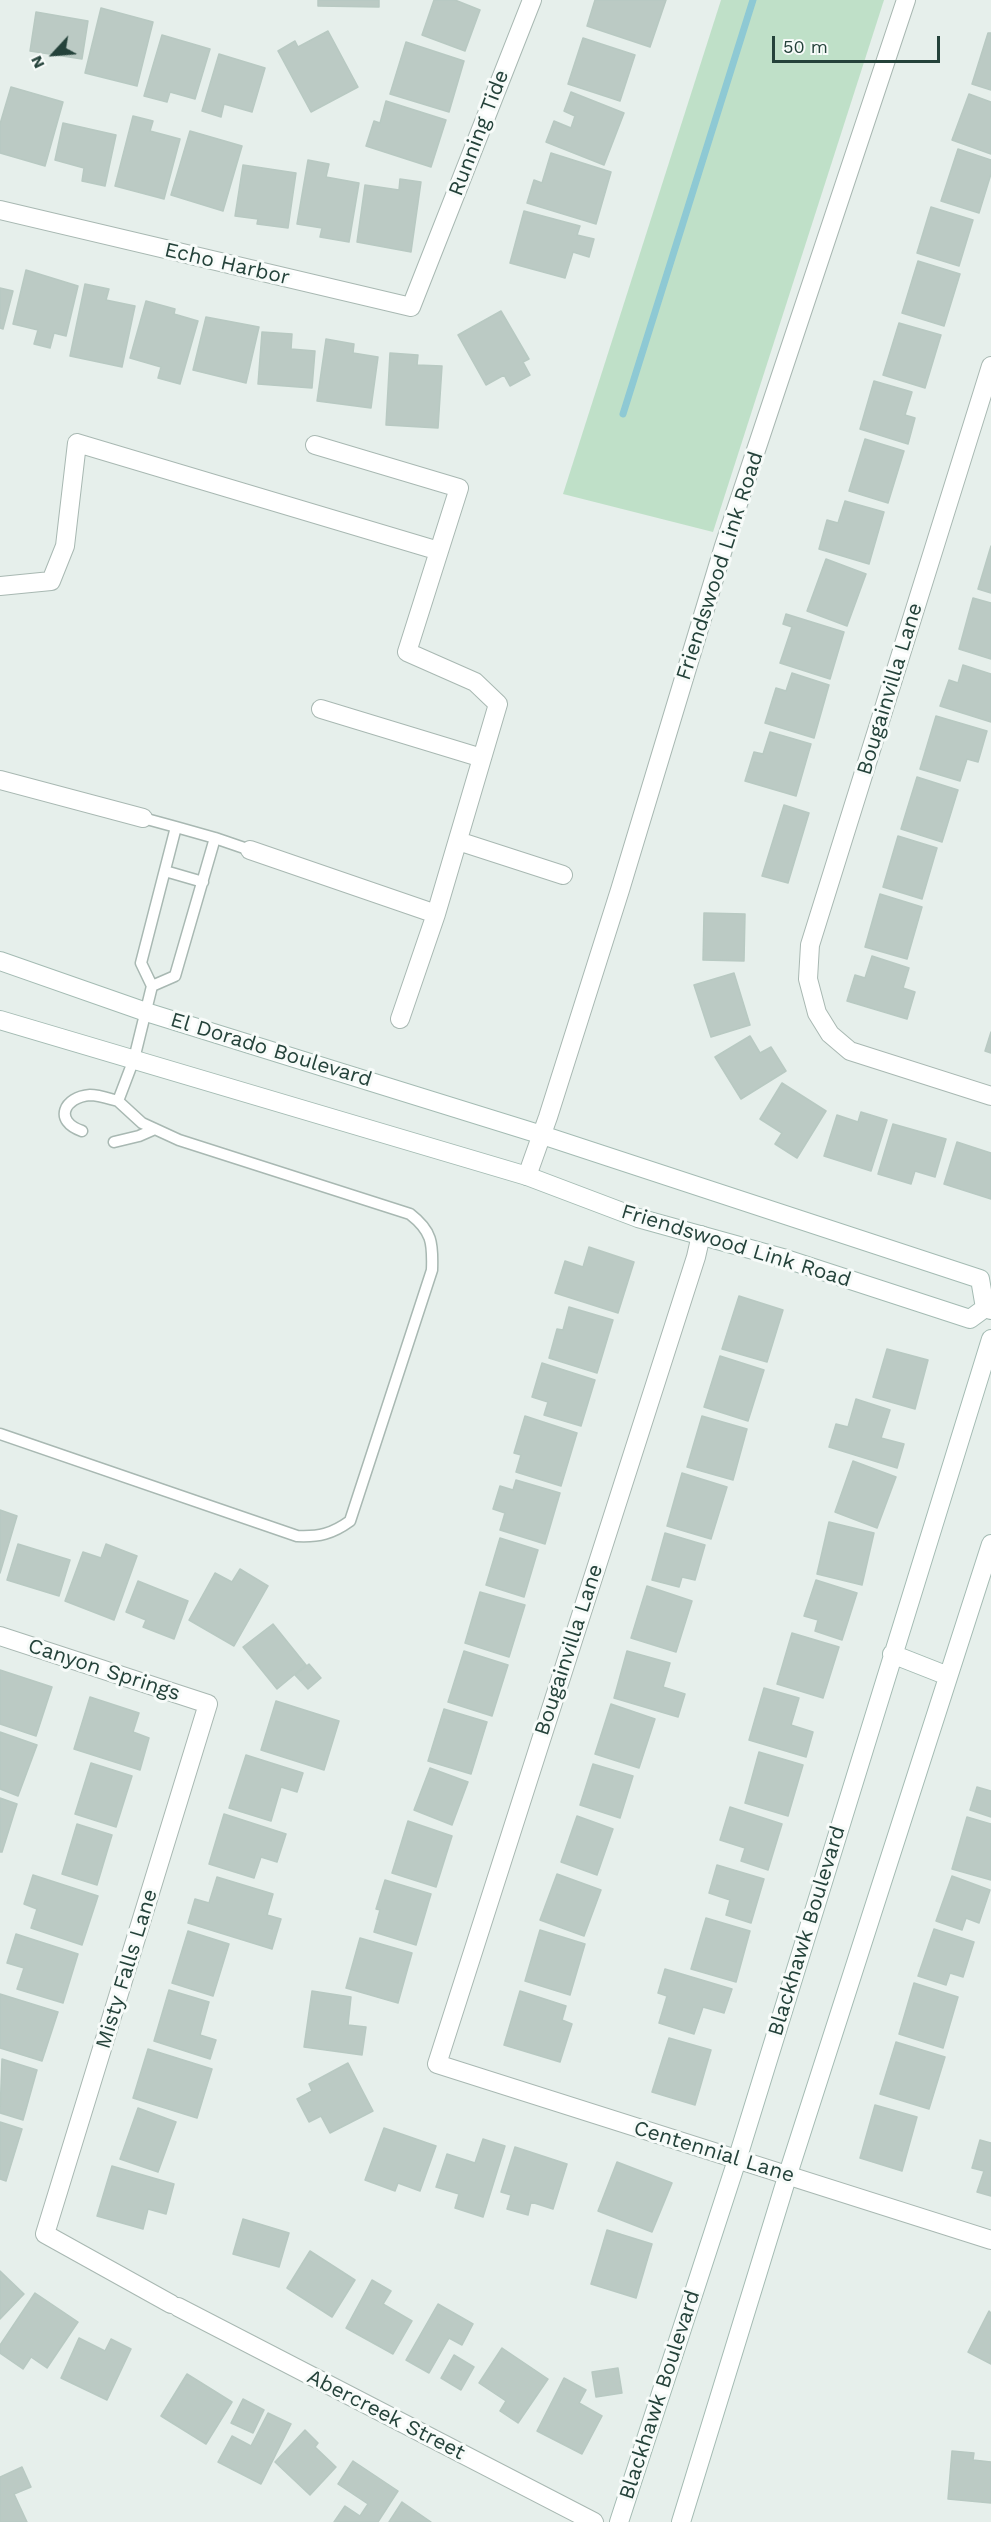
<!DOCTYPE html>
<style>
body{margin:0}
#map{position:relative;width:991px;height:2522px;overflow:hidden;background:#e6efeb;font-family:"Work Sans",sans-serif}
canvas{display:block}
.north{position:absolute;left:24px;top:24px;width:60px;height:60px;-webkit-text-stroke:4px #f7fbf9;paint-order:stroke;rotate:244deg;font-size:16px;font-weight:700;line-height:24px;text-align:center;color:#24423a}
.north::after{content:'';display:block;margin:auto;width:21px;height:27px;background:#24423a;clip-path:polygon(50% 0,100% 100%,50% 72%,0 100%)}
.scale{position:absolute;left:772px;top:36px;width:168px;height:27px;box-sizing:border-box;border:3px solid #24423a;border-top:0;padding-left:8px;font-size:18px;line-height:21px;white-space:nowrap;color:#24423a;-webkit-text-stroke:4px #f7fbf9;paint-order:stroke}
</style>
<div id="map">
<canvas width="991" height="2522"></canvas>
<div class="north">N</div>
<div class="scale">50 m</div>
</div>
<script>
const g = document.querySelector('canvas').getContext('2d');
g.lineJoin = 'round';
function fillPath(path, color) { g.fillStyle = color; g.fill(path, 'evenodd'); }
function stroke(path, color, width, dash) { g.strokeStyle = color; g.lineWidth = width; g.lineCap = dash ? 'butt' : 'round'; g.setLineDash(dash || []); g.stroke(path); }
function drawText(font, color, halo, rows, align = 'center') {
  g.font = font + ' "Work Sans",sans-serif'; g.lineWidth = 6; g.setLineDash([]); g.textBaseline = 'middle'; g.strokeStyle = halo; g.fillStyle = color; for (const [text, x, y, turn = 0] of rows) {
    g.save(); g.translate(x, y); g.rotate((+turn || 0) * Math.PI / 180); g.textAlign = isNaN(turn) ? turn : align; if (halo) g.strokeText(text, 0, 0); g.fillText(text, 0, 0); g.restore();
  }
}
const green = new Path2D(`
 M721 0H884L713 532 563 494Z`);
const stream = new Path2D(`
 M623 414 753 0`);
const building = new Path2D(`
 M318 0H379V7L318 6Z
 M434 0H455L480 10 465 51 422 35Z
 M595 0H666L650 47 587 26Z
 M101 8 153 22 137 86 85 73Z
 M36 12 88 21 82 59 30 51Z
 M328 31 358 87 311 112 278 51 295 41 298 47Z
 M988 33H991V90L972 84Z
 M162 35 210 49 195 99 170 92 167 102 144 96Z
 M583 38 635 55 620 101 568 84Z
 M406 42 464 61 449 112 390 94Z
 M219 54 265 68 252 112 224 104 221 117 202 111Z
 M11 87 63 102 45 166 0 153V124Z
 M571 92 624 113 604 165 546 142 554 121 571 128 575 116 564 111Z
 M969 94 991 102V154L952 140Z
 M386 101 446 120 431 167 366 146 374 121 380 123Z
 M133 116 153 121 150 131 180 139 164 199 115 186Z
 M63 123 116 135 105 186 82 181 84 168 55 160Z
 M190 131 242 146 223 211 171 195Z
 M958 149 991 160V174L979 213 941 201Z
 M551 153 611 172 596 224 527 203 534 180 542 183Z
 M308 160 329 164 326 177 359 183 349 242 320 237 322 228 297 224Z
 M243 165 296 173 288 228 257 224 258 219 235 216Z
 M400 179 421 182 411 252 357 242 365 185 399 190Z
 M931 207 973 220 959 266 917 253Z
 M524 211 580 226 577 235 594 239 589 257 573 252 565 278 510 263Z
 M918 261 960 274 944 326 902 313Z
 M26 270 78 286 66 336 54 333 50 348 34 344 38 330 13 324Z
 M85 284 109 289 106 300 135 306 122 367 70 356Z
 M0 288 13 291 3 329 0 328Z
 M146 301 175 309 174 314 198 321 180 384 158 378 161 367 130 358Z
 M501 311 529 359 523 362 530 375 510 386 504 375 486 385 458 335Z
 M206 317 259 327 246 383 193 370Z
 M899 323 941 335 925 388 883 375Z
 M262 332 292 334 291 349 315 351 312 388 258 384Z
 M326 339 354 344 353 353 378 357 371 408 317 401Z
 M390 353 418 355 417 365 442 366 438 428 386 425Z
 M874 381 912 392 905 415 915 418 908 444 860 429Z
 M865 439 904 451 888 503 849 491Z
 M845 501 884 512 869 564 819 549 827 520 838 523Z
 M991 546V593L978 589Z
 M826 559 866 574 847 626 807 611Z
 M973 598 991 603V659L959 649Z
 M786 614 844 632 830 679 780 663 792 627 783 624Z
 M963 665 991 674V722L940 706 949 680 958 683Z
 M792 673 829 685 814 738 765 723 776 688 786 691Z
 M936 716 987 731 978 762 967 759 960 781 920 769Z
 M770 732 811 744 796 796 745 781 754 752 763 754Z
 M917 777 958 790 942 842 901 829Z
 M784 805 809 813 788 883 762 876Z
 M898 836 937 848 922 899 883 887Z
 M880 894 922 907 907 959 865 947Z
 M704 913 745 914 744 961 703 960Z
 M872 956 909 968 903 988 915 992 907 1019 847 1001 855 975 865 978Z
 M734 973 750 1025 711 1037 694 985Z
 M991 1032V1053L985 1051Z
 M750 1036 760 1053 771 1047 786 1071 741 1099 715 1057Z
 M782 1083 826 1111 797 1158 775 1144 782 1133 760 1119Z
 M861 1112 887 1120 871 1171 824 1156 837 1115 858 1122Z
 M893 1124 946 1139 935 1177 915 1171 911 1184 878 1174Z
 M957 1142 991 1153V1199L944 1184Z
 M589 1247 634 1262 618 1313 555 1293 565 1261 583 1267Z
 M739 1296 783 1310 767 1362 722 1349Z
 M569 1307 613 1320 597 1373 549 1358 557 1329 563 1330Z
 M887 1349 928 1360 915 1409 873 1397Z
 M720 1356 764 1370 748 1421 704 1407Z
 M542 1363 595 1380 581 1426 544 1415 548 1402 532 1397Z
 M856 1399 890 1410 881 1438 904 1444 897 1468 829 1447 836 1424 848 1427Z
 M525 1416 577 1433 561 1486 516 1472 521 1455 514 1453Z
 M702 1416 747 1429 733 1480 687 1467Z
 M853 1461 896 1477 877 1528 835 1512Z
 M682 1473 727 1487 711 1539 667 1526Z
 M516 1480 560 1493 545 1544 500 1530 505 1513 493 1509 500 1486 513 1490Z
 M0 1510 17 1516 0 1573Z
 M829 1522 874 1533 862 1585 817 1574Z
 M665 1533 705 1545 695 1580 682 1577 679 1587 652 1580Z
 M500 1538 538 1550 524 1597 486 1585Z
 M18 1544 70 1560 59 1596 7 1580Z
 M106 1544 137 1556 114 1620 65 1601 83 1552 101 1558Z
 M240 1569 268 1586 234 1646 189 1620 215 1573 232 1582Z
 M816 1580 857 1593 842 1640 815 1631 818 1620 804 1616Z
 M138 1581 188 1601 174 1639 143 1627 146 1620 126 1612Z
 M647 1586 692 1601 676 1652 631 1638Z
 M480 1592 525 1605 509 1657 465 1643Z
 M273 1624 306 1665 277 1689 243 1647Z
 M792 1633 839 1647 823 1698 777 1684Z
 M464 1651 508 1665 492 1716 448 1702Z
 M627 1651 670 1663 663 1687 685 1694 678 1717 614 1698Z
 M309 1664 321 1678 308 1689 295 1675Z
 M0 1670 52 1687 36 1736 0 1724Z
 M764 1688 799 1698 791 1725 813 1732 806 1757 749 1740Z
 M90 1697 139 1713 133 1732 149 1738 140 1770 74 1749Z
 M276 1701 339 1721 324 1770 261 1750Z
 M611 1704 655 1719 639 1768 595 1754Z
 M444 1709 487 1722 471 1774 428 1761Z
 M0 1732 37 1745 18 1796 0 1789Z
 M759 1752 803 1765 788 1816 745 1803Z
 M246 1755 303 1773 297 1792 281 1787 271 1821 229 1808Z
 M91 1763 132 1776 116 1827 75 1814Z
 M593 1764 633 1776 620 1818 580 1805Z
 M430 1768 468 1782 452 1825 414 1810Z
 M977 1787 991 1791V1817L970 1810Z
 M0 1798 17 1804 2 1852H0Z
 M730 1807 782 1824 768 1870 741 1861 745 1848 720 1840Z
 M224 1814 286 1834 277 1862 261 1857 254 1878 209 1864Z
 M577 1816 613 1829 597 1875 561 1862Z
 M967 1817 991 1824V1880L952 1869Z
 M408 1821 452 1836 436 1887 392 1873Z
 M77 1824 112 1835 97 1885 62 1874Z
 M717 1865 764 1879 751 1923 726 1915 730 1900 709 1893Z
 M557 1874 601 1890 584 1936 540 1920Z
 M33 1875 98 1896 82 1945 31 1928 37 1909 24 1904Z
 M952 1876 990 1890 979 1923 966 1918 962 1930 936 1921Z
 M217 1877 273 1894 267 1915 281 1919 272 1949 188 1923 195 1899 209 1903Z
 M385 1880 431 1894 416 1945 374 1932 380 1910 376 1909Z
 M706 1918 750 1931 736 1982 691 1969Z
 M934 1929 974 1942 963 1977 950 1973 946 1985 918 1976Z
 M540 1930 585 1944 570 1995 525 1981Z
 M188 1931 229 1944 213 1996 172 1983Z
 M16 1934 78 1954 63 2003 17 1989 24 1968 7 1963Z
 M360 1938 412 1953 398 2003 346 1988Z
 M665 1969 732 1989 724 2013 703 2007 694 2034 659 2023 667 1996 658 1993Z
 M914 1983 958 1997 943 2048 899 2034Z
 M169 1990 209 2002 200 2035 216 2040 210 2059 154 2041Z
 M312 1991 351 1997 348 2025 366 2027 362 2055 304 2047Z
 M520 1991 566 2006 562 2020 572 2024 560 2062 504 2045Z
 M0 1994 58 2012 42 2061 0 2048Z
 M669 2038 711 2050 695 2105 652 2092Z
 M896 2042 945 2057 929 2109 880 2094Z
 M148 2049 212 2069 197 2118 133 2098Z
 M2 2059 37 2070 23 2120 0 2113Z
 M348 2063 373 2111 330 2133 321 2116 309 2122 297 2099 312 2091 309 2084Z
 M875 2105 917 2117 902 2171 860 2158Z
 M138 2108 176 2122 158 2172 120 2159Z
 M0 2122 22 2129 6 2181 0 2179Z
 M384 2128 436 2146 420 2191 398 2183 395 2191 365 2180Z
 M483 2139 505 2146 483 2217 455 2208 459 2194 436 2187 447 2154 475 2163Z
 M980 2140 991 2143V2196L977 2192 984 2171 972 2168Z
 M515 2147 567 2164 553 2209 531 2202 528 2215 507 2209 511 2195 501 2192Z
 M617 2162 672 2183 652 2232 598 2211Z
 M112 2166 174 2184 166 2214 148 2209 143 2229 97 2216Z
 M243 2219 289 2233 279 2267 233 2254Z
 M607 2230 652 2244 636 2298 591 2284Z
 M310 2251 355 2280 332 2317 287 2288Z
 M0 2271 24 2294 0 2319Z
 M372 2280 391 2291 383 2304 412 2321 393 2354 346 2328Z
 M35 2293 78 2322 47 2368 31 2357 23 2369 0 2353V2345Z
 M438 2304 473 2324 462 2345 449 2338 429 2373 406 2360Z
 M989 2311 991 2313V2364L968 2352Z
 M79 2338 105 2351 111 2339 131 2349 107 2400 61 2378Z
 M502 2348 548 2379 518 2423 500 2411 506 2401 479 2383Z
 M454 2355 474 2367 461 2390 441 2378Z
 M618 2368 622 2393 596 2397 592 2372Z
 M187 2374 232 2402 206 2444 161 2416Z
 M564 2378 586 2390 579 2403 602 2416 582 2454 537 2431Z
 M243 2399 264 2410 253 2433 231 2423Z
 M268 2413 291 2424 261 2484 218 2462 232 2436 251 2446Z
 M305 2430 318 2443 315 2447 336 2467 310 2495 275 2462Z
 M952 2451 974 2453 973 2460 991 2462V2503L948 2499Z
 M353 2461 398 2491 378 2522H334L345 2506 360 2516 368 2504 338 2484Z
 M22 2467 31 2487 14 2494 27 2522H0V2477Z
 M402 2502 431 2522H389Z`);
const service = new Path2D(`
 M143 818 176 827
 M215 838 250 850
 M165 871 203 882
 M82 1131C53 1121 64 1097 90 1095 99 1095 110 1099 118 1101
 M114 1142 139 1136 155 1129
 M0 1434 297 1536C319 1537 332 1534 350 1521L432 1270C433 1243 432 1231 410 1214L179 1140 142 1123 118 1101 134 1059 152 986 141 963 176 827 215 838 175 976 152 986`);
const minor = new Path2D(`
 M0 210 411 307 532 0
 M991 366 810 945 808 979 817 1013 830 1034 850 1051 991 1096
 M315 445 459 488 439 551
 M0 586 51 581 65 546 77 443 439 551 407 652 475 682 498 704 436 914
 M321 709 482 758
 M0 780 143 818
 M458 841 563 875
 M250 850 436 914 400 1019
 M701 1235 696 1257 437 2064 991 2240
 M0 1636 208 1704 45 2234 171 2304
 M178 2307 594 2522`);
const tertiary = new Path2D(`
 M527 1176 548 1117 620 890 724 546 906 0`);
const secondary = new Path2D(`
 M0 961 146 1012 542 1135 980 1279 985 1308 991 1310
 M0 1020 527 1176 638 1218 786 1259 970 1319 985 1308 991 1310
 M892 1654 948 1676
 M619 2522 737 2160 991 1339
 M681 2522 788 2174 991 1544`);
const streetNames = [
 ["Running Tide",479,133,-69],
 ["Echo Harbor",227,264,13],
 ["Friendswood Link Road",720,566,-72],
 ["Bougainvilla Lane",890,689,-73],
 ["El Dorado Boulevard",271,1050,17],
 ["Friendswood Link Road",736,1246,17],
 ["Bougainvilla Lane",569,1650,-72],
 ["Canyon Springs",104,1670,18],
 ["Blackhawk Boulevard",807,1931,-73],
 ["Misty Falls Lane",127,1969,-73],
 ["Centennial Lane",714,2152,17],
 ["Blackhawk Boulevard",660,2395,-72],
 ["Abercreek Street",386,2415,27]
];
fillPath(green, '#bfe0c8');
stroke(stream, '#8ec9d4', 7);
fillPath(building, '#bbcac4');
stroke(building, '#b8c9c2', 1.5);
stroke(service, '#a8b8b2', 13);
stroke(minor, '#a8b8b2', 20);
stroke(tertiary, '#a8b8b2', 20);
stroke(secondary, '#a4bbb3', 20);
stroke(service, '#fff', 10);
stroke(minor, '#fff', 18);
stroke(tertiary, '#fff', 18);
stroke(secondary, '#fff', 18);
drawText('21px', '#24423a', '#f7fbf9', streetNames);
</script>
